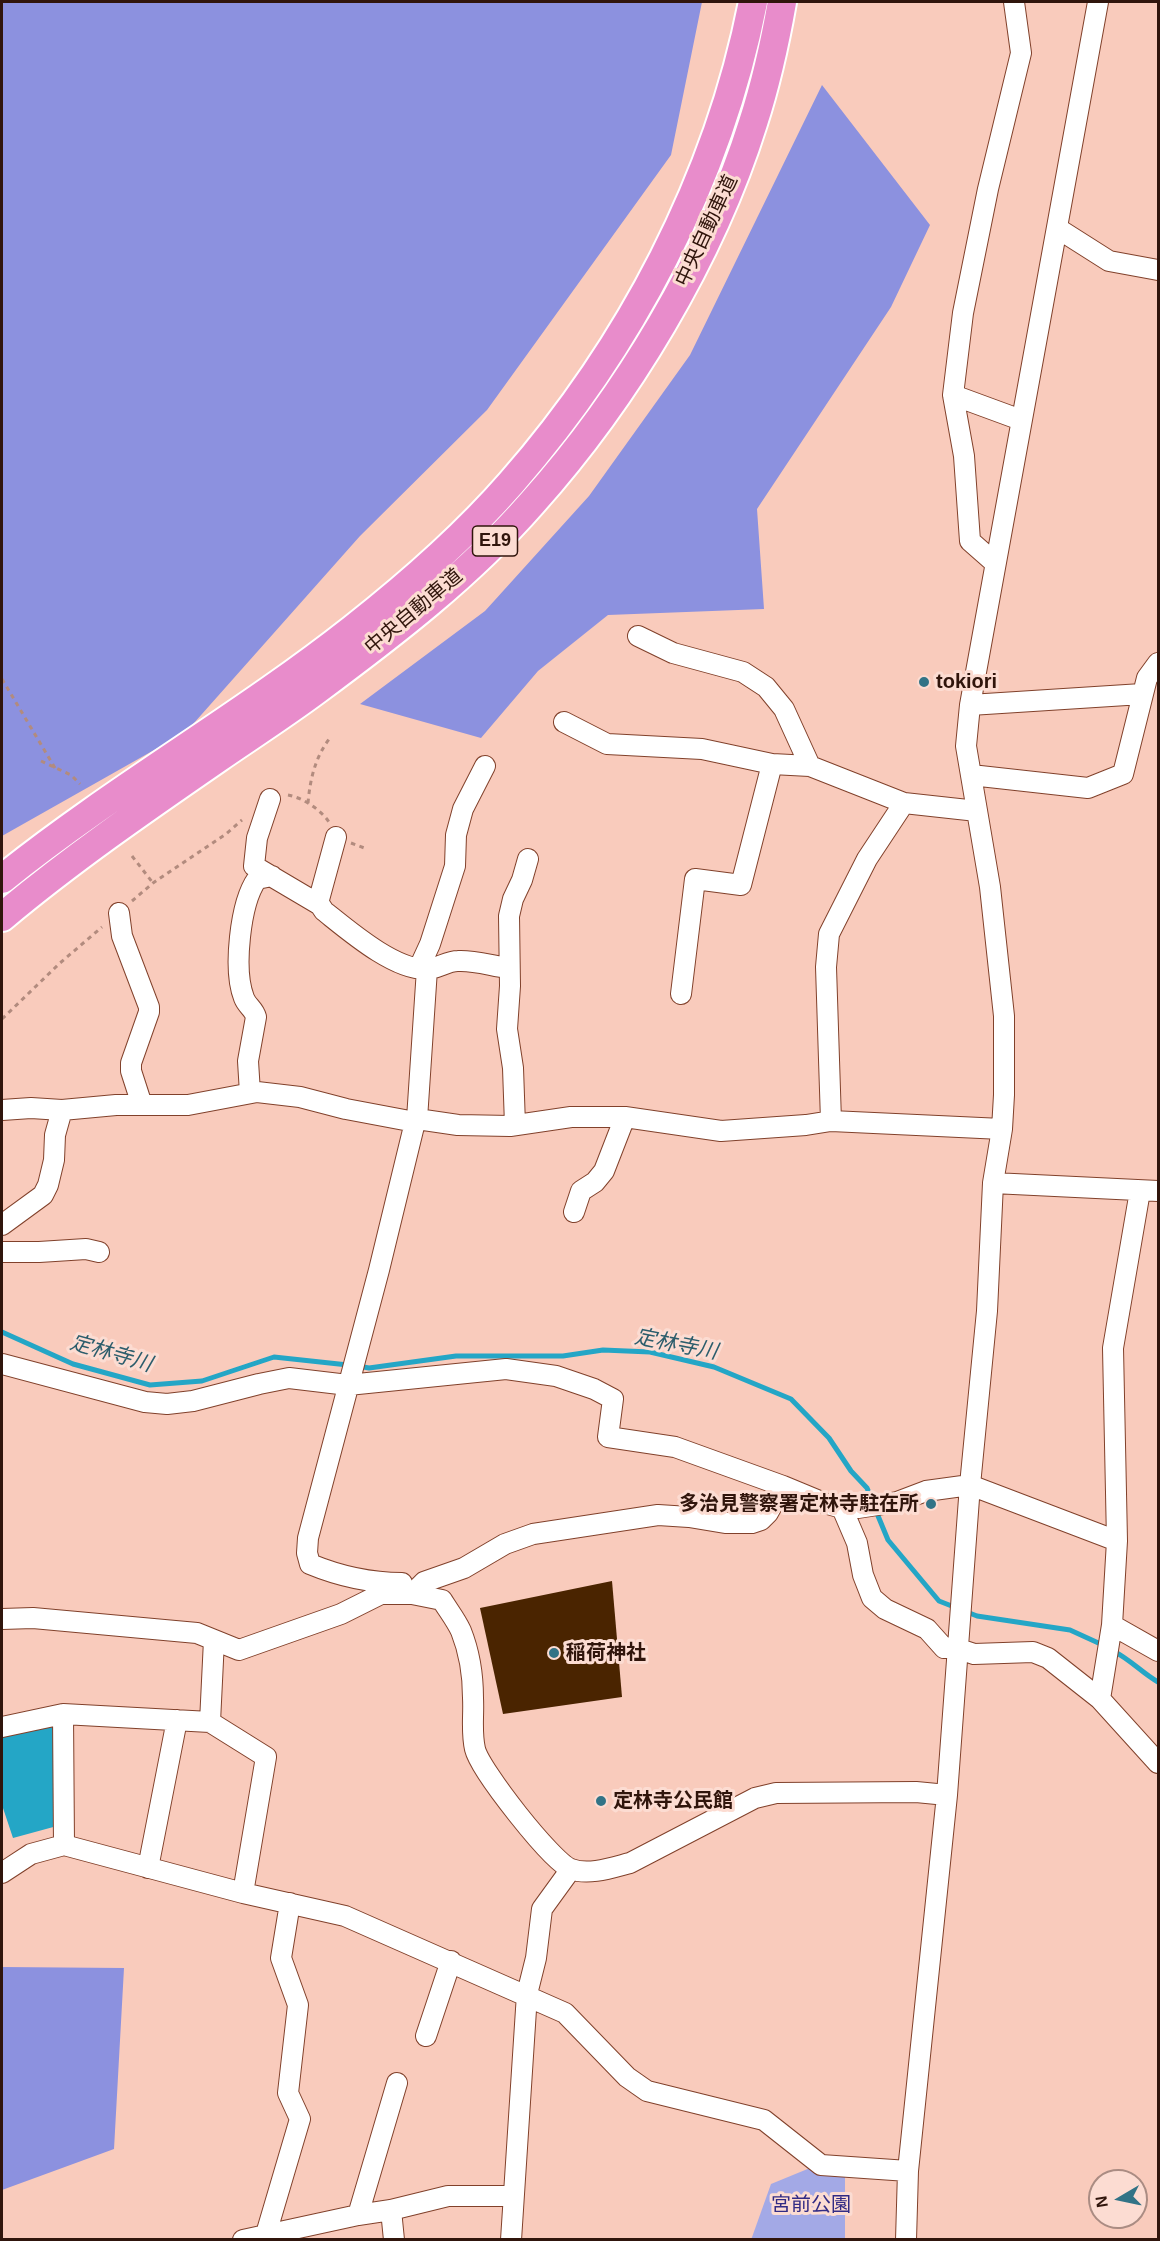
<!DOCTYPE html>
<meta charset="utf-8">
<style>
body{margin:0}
#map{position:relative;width:1160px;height:2241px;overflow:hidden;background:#f9cbbc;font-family:Arial,sans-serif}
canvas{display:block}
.frame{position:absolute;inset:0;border:3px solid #30150c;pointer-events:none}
.north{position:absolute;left:1088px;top:2169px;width:60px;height:60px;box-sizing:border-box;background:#fcdcd2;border:2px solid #aa8c83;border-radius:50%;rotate:261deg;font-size:16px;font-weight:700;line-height:24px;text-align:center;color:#30150c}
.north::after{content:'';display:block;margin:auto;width:21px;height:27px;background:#327386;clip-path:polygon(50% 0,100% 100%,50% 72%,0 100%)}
</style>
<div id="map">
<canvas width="1160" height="2241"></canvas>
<div class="frame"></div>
<div class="north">N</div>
</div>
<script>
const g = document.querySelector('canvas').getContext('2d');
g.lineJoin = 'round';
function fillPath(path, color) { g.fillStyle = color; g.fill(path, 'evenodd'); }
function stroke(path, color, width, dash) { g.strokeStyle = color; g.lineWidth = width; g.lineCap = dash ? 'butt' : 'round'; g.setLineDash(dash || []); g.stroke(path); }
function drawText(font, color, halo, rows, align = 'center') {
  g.font = font + ' Arial,"Noto Sans JP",sans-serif'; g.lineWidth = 6; g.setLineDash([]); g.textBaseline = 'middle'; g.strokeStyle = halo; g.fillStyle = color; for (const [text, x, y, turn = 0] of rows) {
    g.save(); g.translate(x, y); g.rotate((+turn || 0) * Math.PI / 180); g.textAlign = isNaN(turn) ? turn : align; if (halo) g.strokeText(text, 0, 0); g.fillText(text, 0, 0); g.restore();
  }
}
const green = new Path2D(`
 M810 2168 845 2174V2239L751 2240 771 2184Z`);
const forest = new Path2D(`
 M2 2H702L671 155 487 410 360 536 186 732 2 836Z
 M822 85 930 225 891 307 757 509 764 609 608 615 538 671 481 738 360 704 485 611 589 496 690 355Z
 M2 1967 124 1968 114 2149 2 2190Z`);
const water = new Path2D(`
 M57 1722V1826L13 1838 2 1805V1735Z`);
const stream = new Path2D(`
 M2 1332 73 1364 150 1385 202 1381 274 1357 348 1365
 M358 1366 369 1368 456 1356H563L603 1350 650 1352 714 1367 791 1399 829 1438 851 1471 867 1488 873 1502
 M876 1511 888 1540 939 1601 977 1616 1070 1630 1105 1646
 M1113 1651C1130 1659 1142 1673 1158 1682`);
const building = new Path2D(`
 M612 1581 622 1697 503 1714 480 1608Z`);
const path = new Path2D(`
 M2 679 55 768
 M41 761 71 775 80 784
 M288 795C303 798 320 809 329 822
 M308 803C310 780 315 757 330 738
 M351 843 367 849
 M132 856 153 883
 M132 901 153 883 226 834 242 820
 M2 1019 60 963 102 927`);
const minor = new Path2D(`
 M1057 228 1109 261 1158 270
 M953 395 1021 420
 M995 563 970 541 964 456 953 395 963 313 988 189 1021 53 1014 2
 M638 636 673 653 743 672 766 687 784 709 810 766
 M970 705 1142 694
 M564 722 607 744 702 749 772 764
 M971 775 1088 788 1123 774 1147 678 1158 663
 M270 799 257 838 254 866 320 905 324 911C348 930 395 971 427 969 437 969 447 961 458 961 474 960 492 966 508 968
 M318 903 336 837
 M119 913 122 936 149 1007V1012L131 1063V1071L142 1105
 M419 968 430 944 455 866 456 835 463 809 485 766
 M681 994 695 879 741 885 772 764 810 766 904 803 977 811
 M250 1093 248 1061 256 1017C254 1009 247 1006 244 998 233 970 240 903 257 879L272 876
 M2 1110 31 1108 62 1110 116 1105H188L257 1092 300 1097 346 1109 415 1122 417 1119 458 1125 510 1126 571 1117H625L721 1131 806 1125 831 1121 1002 1129
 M417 1119 427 969
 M831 1121 826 967 829 934 867 859 904 803
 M515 1125 513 1068 507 1029 510 986 509 916 513 899 522 880 528 859
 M993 1183 1158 1191
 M574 1212 581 1191 595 1182 604 1171 625 1117
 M2 1225 43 1195 48 1185 54 1160 55 1135 62 1110
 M2 1252H39L86 1249 99 1252
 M2 1364 145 1402 167 1404 193 1401 259 1384 289 1378 348 1385 506 1369 556 1376 594 1389 613 1399 608 1437 675 1447 783 1486 824 1503 842 1508H858L897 1502 926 1491 970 1485 1117 1541
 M842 1508 857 1543 863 1575 872 1598 885 1609 927 1629 944 1648 953 1647 974 1654 1033 1652 1048 1658 1100 1699 1158 1763
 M402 1583C371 1583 339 1576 310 1564L307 1553 308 1538 379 1270 415 1122
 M412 1594 424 1582 464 1568 505 1544 533 1534 658 1515 689 1517 725 1523H752L761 1520 768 1513 783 1486
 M2 1619 33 1618 197 1633 239 1650 341 1614 381 1594H412L442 1600C448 1610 456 1620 461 1631 469 1651 473 1677 473 1698 474 1715 471 1732 475 1749 480 1770 552 1862 571 1869 589 1876 614 1867 630 1863L755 1798 776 1793 916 1792 947 1795
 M1112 1625 1158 1651
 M1100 1699 1112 1625 1117 1541 1113 1348 1140 1191
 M63 1714 64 1845
 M210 1722 214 1640
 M2 1727 63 1714 210 1722 266 1757 243 1893
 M148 1868 177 1720
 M2 1873 31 1854 64 1845 243 1893 345 1916 565 2013 627 2077 647 2091 764 2120 821 2165 908 2171
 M426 2036 451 1961
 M391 2210 394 2240
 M358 2215 397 2083
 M266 2234 300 2119 288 2093 298 2005 281 1958 290 1903
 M243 2240 358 2215 391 2210 448 2196H513
 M511 2240 527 1994 536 1958 542 1909 571 1869
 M906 2240 908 2171 947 1795 970 1485 987 1311 993 1183 1002 1129 1004 1095V1016L990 887 966 746 970 705 1098 2`);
const highway = new Path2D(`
 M2 879C114 789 240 718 353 629 409 585 464 537 511 483 630 347 718 180 753 2
 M2 917C70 860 144 809 218 758 250 736 284 714 315 691 392 634 469 575 532 503 626 398 711 257 753 123 766 83 775 42 782 2`);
const markers = [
 [924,682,6,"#327386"],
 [931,1504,6,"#327386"],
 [554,1653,6,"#327386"],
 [601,1801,6,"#327386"]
];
const shields = [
 [495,541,45]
];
const shieldNames = [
 ["E19",495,541]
];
const streetNames = [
 ["中央自動車道",707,231,-65],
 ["中央自動車道",414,612,-40]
];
const poiNames = [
 ["tokiori",936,682],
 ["多治見警察署定林寺駐在所",919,1504,"right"],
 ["稲荷神社",566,1653],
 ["定林寺公民館",613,1801]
];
const parkNames = [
 ["宮前公園",811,2205]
];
const waterNames = [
 ["定林寺川",676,1345,11],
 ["定林寺川",111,1354,16]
];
fillPath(green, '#a3a9e6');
fillPath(forest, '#8c91df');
fillPath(water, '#24a6c6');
stroke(stream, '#24a6c6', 5);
fillPath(building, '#4a2400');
stroke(minor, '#81412b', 22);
stroke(highway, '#fff', 32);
stroke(path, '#b28b7e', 3, [4.5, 4.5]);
stroke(minor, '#fff', 20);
stroke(highway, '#e88ccb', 28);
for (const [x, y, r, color] of markers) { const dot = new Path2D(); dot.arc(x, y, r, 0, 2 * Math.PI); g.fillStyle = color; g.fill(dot); stroke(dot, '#fcdcd2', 2); }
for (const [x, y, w] of shields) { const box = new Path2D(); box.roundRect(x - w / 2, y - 15, w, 30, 4.5); g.fillStyle = '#fcdcd2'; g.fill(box); stroke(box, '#30150c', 1.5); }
drawText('bold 18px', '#30150c', null, shieldNames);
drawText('20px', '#30150c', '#fcdcd2', streetNames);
drawText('bold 20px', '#30150c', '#fcdcd2', poiNames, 'left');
drawText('20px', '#322b84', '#fcdcd2', parkNames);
drawText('italic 21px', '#2c5d6c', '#fcdcd2', waterNames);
</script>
